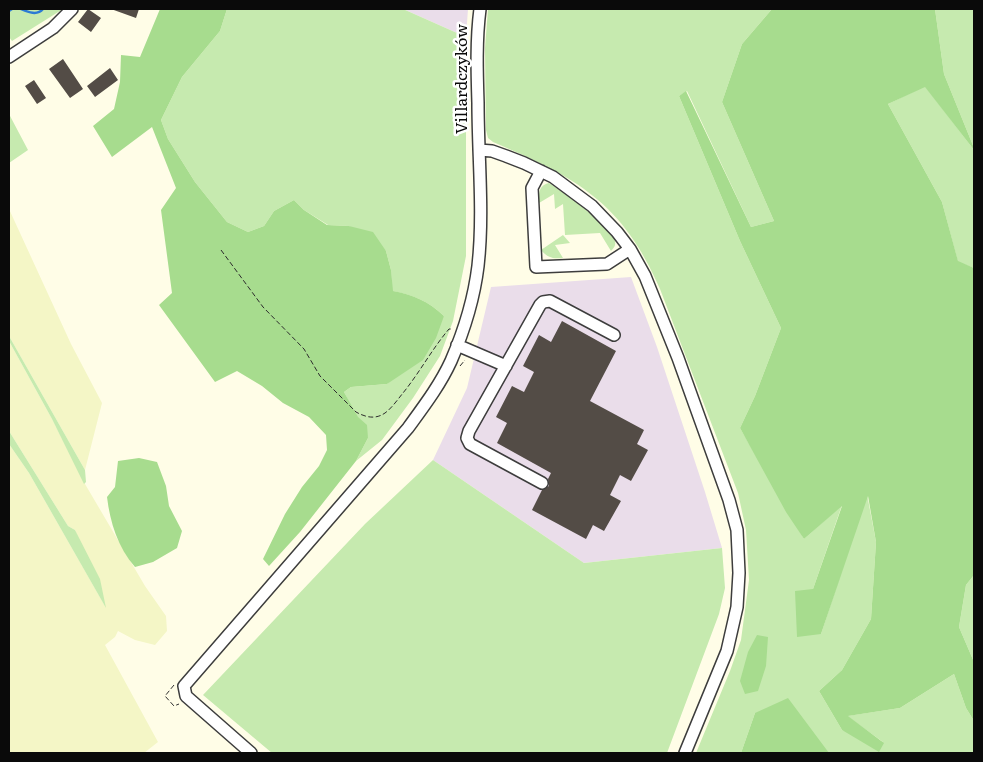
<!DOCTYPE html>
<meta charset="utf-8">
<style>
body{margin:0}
#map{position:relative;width:983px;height:762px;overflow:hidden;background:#fffde7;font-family:Literata,serif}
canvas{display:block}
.frame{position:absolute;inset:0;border:10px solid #0a0a0a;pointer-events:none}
</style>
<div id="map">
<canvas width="983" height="762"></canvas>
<div class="frame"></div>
</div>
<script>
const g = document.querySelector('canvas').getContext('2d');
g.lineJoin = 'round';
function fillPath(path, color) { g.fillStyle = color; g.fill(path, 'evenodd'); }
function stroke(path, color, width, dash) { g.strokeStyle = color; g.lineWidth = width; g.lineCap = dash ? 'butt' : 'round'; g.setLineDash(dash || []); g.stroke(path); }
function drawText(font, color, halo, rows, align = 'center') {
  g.font = font + ' Literata,serif'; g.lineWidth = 5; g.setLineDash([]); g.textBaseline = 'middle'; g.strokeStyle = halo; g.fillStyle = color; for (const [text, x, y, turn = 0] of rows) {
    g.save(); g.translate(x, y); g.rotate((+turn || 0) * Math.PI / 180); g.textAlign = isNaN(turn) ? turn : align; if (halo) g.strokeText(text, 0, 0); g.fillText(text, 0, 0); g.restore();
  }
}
const industrial = new Path2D(`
 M403 9H468L466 37Z
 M631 277 657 347 705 492 722 548 584 563 433 460 467 388 491 287Z`);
const farmland = new Path2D(`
 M9 209 71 344 102 403 85 470 9 336Z
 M9 341 52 419 85 484 145 586 166 616 167 631 155 645 135 640 118 631 115 637 105 645 158 742 144 753H9V444L29 473 105 606 75 530 68 526 9 431Z`);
const green = new Path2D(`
 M9 9H63L12 41 9 37Z
 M227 9H403L466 37V256L453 321 440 356 413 398 382 440 356 461 368 438 344 392 351 387 387 384 444 316C428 301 414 295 392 291L391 270 386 251 349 226 328 225 304 210 294 200 274 211 264 226 248 232 227 222 195 182 168 139 161 120 182 77 220 31Z
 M488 9H772L742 44 722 102 774 221 751 227 687 91 679 96 740 241 781 328 755 396 740 428 804 539 842 505 813 589 821 634 867 494 876 542 871 619 842 670 819 691 842 730 883 742 847 716 900 708 954 674 966 708 974 721V753H829L755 713 741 753H696L730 671 741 640 749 580 746 530 738 493 660 289C623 203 576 177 493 142L488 138 486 130 485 48Z
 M935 9H974V148L944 74Z
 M925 86 974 150V268L958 262 942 202 888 104Z
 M9 114 28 150 9 163Z
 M549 183C564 193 610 225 615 241 616 245 614 248 611 251L600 233 565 235 563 204 555 209 554 194 539 203C539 193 538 186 549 183Z
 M563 235 570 243 555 245 563 258C553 259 548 258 541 250Z
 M9 336 85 470 86 482 84 484 52 419 9 341Z
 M9 431 68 526 75 530 100 579 106 608 29 473 9 444Z
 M433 460 584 563 722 548 725 588 719 614 667 753H272L203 695 365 524Z
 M974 575V662L959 627 966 585Z`);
const forest = new Path2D(`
 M160 9H227L220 31 182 77 161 120 168 139 195 182 227 222 248 232 264 226 274 211 294 200 304 210 327 225 349 226 373 232 386 251 391 270 393 291C414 295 428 301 444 316L436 338 423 360 387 384 351 387 344 392 358 417 367 425 368 438 356 461 300 532 269 566 263 559 285 514 302 487 319 466 327 450 326 435 309 417 283 403 262 386 237 371 215 382 159 305 172 293 161 210 176 188 152 127 112 157 93 126 114 109 120 82 121 55 140 57Z
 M772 9H935L944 74 974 148V150L925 87 888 104 942 202 958 261 974 268V575L966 585 959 627 974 662V721L966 708 954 674 900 708 848 716 884 743 879 752 842 730 819 691 842 670 871 619 876 542 868 496 821 634 797 637 795 591 813 589 842 506 804 539 786 512 740 428 755 396 781 328 740 241 679 96 686 91 751 227 774 221 722 102 742 44Z
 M139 458 157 462 166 486 169 506 182 531 177 548 153 562 135 567C118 548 110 522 107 497L115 487 118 461Z
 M757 635 768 637 766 666 758 691 745 694 740 681 748 652Z
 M788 698 829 753H741L755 713Z`);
const stream = new Path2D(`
 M21 9C28 12 37 16 43 9
 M9 11 12 9`);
const building = new Path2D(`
 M88 9 101 18 91 32 78 22Z
 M111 9H139L136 18Z
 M63 59 83 89 70 98 49 69Z
 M110 68 118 80 95 97 87 86Z
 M34 80 46 98 37 104 25 86Z
 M562 321 616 351 590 401 644 430 637 444 648 450 631 481 620 475 610 495 621 501 604 531 593 525 586 539 532 510 542 490 549 486 548 479 551 473 497 443 507 423 496 417 512 386 524 392 534 372 523 366 539 335 551 342Z`);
const path = new Path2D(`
 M221 250 263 307 304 349 320 376 356 412C365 417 375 420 385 413 392 408 398 399 403 393 420 372 432 349 449 329H452
 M460 366 465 360
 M174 685 165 696 174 706 179 704`);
const minor = new Path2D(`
 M9 57 53 28 72 9
 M479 150 492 151 506 156 524 163 553 177 592 206 617 232 630 249 645 276 678 358 729 500 737 530 739 573 737 607 727 651 685 753
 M541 171 532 188 536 267 607 264 630 249
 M457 345 506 366
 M542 483 470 444 467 438 469 431 540 305 543 302 550 301 614 335
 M251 753 186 696 184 686 408 428C424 406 440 385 451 361 464 331 474 299 478 266 484 213 478 157 478 103 477 72 476 40 480 9`);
const streetNames = [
 ["Villardczyków",462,79,-90]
];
fillPath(industrial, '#eaddea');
fillPath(farmland, '#f4f6c6');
fillPath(green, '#c6eaaf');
fillPath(forest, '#a7dc8e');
stroke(stream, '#2c7bd4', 2.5);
fillPath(building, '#534c46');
stroke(minor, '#3d3d3d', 14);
stroke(path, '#2c2c2c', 1, [5, 2.5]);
stroke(minor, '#fff', 11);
drawText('16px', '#0a0a0a', '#fff', streetNames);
</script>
